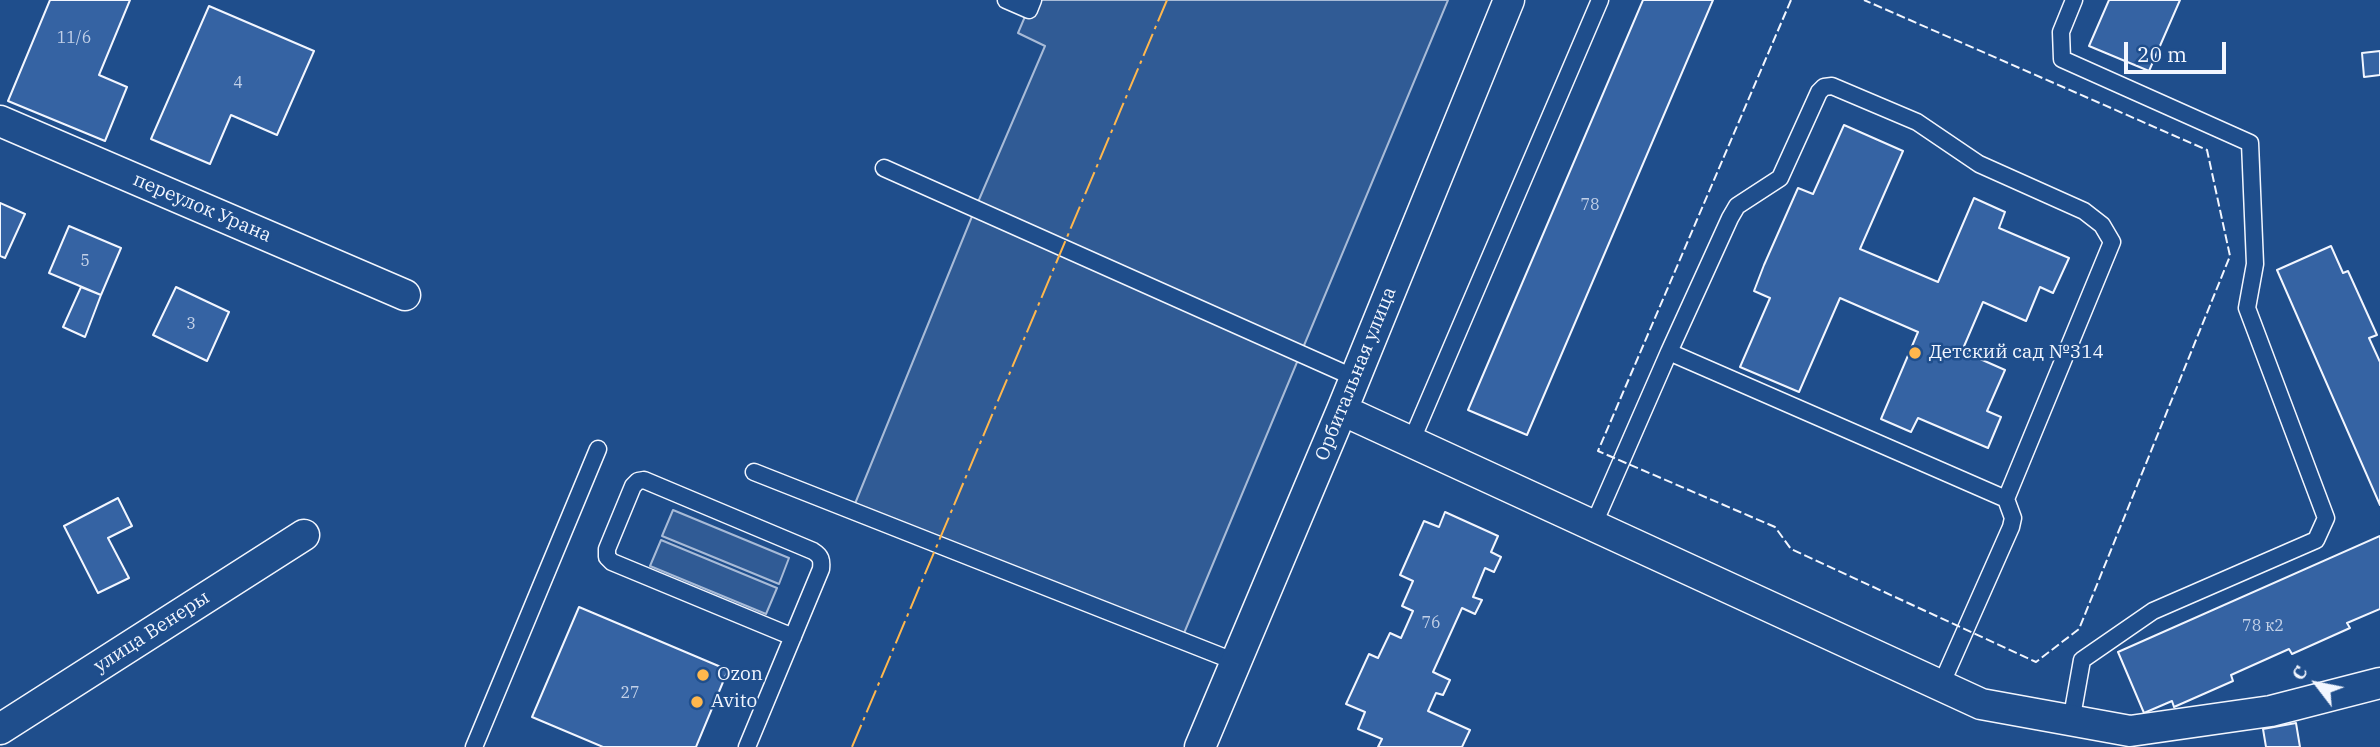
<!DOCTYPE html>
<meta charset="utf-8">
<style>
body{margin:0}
#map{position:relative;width:2380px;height:747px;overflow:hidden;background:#1f4e8c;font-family:"IBM Plex Serif",serif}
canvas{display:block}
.north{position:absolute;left:2282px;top:649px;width:70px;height:70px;-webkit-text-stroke:5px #1f4e8c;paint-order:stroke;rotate:302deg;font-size:19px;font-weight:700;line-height:28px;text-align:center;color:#f2f6ff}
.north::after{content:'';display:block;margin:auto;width:24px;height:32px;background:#f2f6ff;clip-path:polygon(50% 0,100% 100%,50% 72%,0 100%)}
.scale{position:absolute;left:2124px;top:42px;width:102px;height:32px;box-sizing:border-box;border:4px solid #f2f6ff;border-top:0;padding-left:9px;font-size:21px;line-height:24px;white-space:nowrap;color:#f2f6ff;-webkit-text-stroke:5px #1f4e8c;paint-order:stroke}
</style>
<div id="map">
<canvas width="2380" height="747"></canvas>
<div class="north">С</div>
<div class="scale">20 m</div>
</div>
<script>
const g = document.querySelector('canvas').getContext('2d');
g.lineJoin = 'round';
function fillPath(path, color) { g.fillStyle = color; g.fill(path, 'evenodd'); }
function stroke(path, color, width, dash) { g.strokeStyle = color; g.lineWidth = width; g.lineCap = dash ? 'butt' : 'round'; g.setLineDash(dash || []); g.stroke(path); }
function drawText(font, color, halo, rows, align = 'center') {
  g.font = font + ' "IBM Plex Serif",serif'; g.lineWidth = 5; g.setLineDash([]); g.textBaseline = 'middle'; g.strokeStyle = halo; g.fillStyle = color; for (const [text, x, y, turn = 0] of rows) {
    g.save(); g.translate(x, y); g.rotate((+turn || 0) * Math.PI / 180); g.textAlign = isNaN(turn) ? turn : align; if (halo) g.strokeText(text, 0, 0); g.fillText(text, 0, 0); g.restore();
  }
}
const built = new Path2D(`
 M1032 0H1448L1182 638 852 511 975 209 1045 46 1018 33Z
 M673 510 789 558 779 584 662 536Z
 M661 540 777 588 766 614 650 566Z`);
const building = new Path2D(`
 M50 0H130L99 75 127 87 105 141 8 101Z
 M1643 0H1713L1527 435 1468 410Z
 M2109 0H2180L2149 71 2089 46Z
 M209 6 314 51 277 135 231 115 210 164 151 139Z
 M2380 51V75L2364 77 2362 53Z
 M1844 125 1903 151 1860 249 1938 282 1974 198 2005 212 1999 228 2069 258 2053 293 2040 287 2026 321 1983 302 1962 351 2005 370 1987 411 2001 417 1988 448 1918 418 1911 432 1881 419 1918 332 1840 298 1799 392 1740 367 1770 298 1754 291 1764 265 1798 188 1813 194Z
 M0 203 25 214 5 258 0 256Z
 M69 226 121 248 101 295 49 273Z
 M2331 246 2343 273 2348 271 2377 335 2369 338 2380 362V505L2277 270Z
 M81 287 101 295 85 337 63 327Z
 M176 287 229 312 207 361 153 335Z
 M118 498 132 526 108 538 129 578 98 593 64 526Z
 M1445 512 1498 536 1491 552 1501 557 1494 572 1485 568 1473 597 1482 600 1475 614 1462 608 1433 672 1450 680 1443 695 1436 693 1428 711 1470 730 1462 747H1378L1382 739 1358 729 1365 712 1346 704 1369 654 1378 658 1390 633 1401 638 1413 611 1402 606 1413 581 1400 575 1424 521 1439 527Z
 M2380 536V609L2347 623 2350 628 2292 654 2289 649 2231 675 2233 681 2174 707 2172 701 2144 713 2118 652Z
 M579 607 728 670 696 747H603L532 717Z
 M2296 723 2300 747H2266L2263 729Z`);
const lane = new Path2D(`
 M1006 0 1029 10 1033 0
 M884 168 1355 378
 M1411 442 1600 0
 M754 472 1236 662
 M1593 526 1669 352 2006 499 2112 242 2102 225 2084 211 1979 164 1917 122 1832 86 1824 87 1819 92 1780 178 1737 206 1730 218 1669 352
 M1941 685 2011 527 2013 518 2006 499
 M2071 722 2082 660 2153 611 2316 540 2326 518 2247 308 2255 264 2250 143 2062 59 2061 32 2074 0
 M474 747 598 449
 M747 747 821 569C822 560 821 556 813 551L644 480 638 481 633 486 607 549V557L612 562 793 637`);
const street = new Path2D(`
 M0 121 405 295
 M1342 410 1981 704 2130 731 2271 711 2380 683
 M0 729 304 535
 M1200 747 1342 410 1509 0`);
const fence = new Path2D(`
 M1791 0 1598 451 1775 527 1791 549 2036 662 2079 629 2230 256 2207 150 1864 0`);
const power = new Path2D(`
 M852 747 1167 0`);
const markers = [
 [1915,353,7,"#ffb74d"],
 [703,675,7,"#ffb74d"],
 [697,702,7,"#ffb74d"]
];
const numberNames = [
 ["11/6",74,38],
 ["4",238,83],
 ["78",1590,205],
 ["5",85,261],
 ["3",191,324],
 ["76",1431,623],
 ["78 к2",2263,626],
 ["27",630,693]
];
const streetNames = [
 ["переулок Урана",202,208,23],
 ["Орбитальная улица",1356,374,-68],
 ["улица Венеры",152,632,-33]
];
const poiNames = [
 ["Детский сад №314",1929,353],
 ["Ozon",717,675],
 ["Avito",711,702]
];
fillPath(built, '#305b95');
stroke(built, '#a8bbd7', 2);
fillPath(building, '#3563a3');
stroke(building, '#f2f6ff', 2);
stroke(lane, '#f2f6ff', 19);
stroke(street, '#f2f6ff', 33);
stroke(lane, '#1f4e8c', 16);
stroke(street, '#1f4e8c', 30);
stroke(fence, '#f2f6ff', 2, [9, 3.5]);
stroke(power, '#ffb74d', 2, [24, 5, 3.5, 5]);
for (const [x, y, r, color] of markers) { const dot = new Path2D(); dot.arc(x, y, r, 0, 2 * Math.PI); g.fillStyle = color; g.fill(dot); stroke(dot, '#1f4e8c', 2.5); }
drawText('16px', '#c3d1e8', null, numberNames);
drawText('19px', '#f2f6ff', '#1f4e8c', streetNames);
drawText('19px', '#f2f6ff', '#1f4e8c', poiNames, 'left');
</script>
